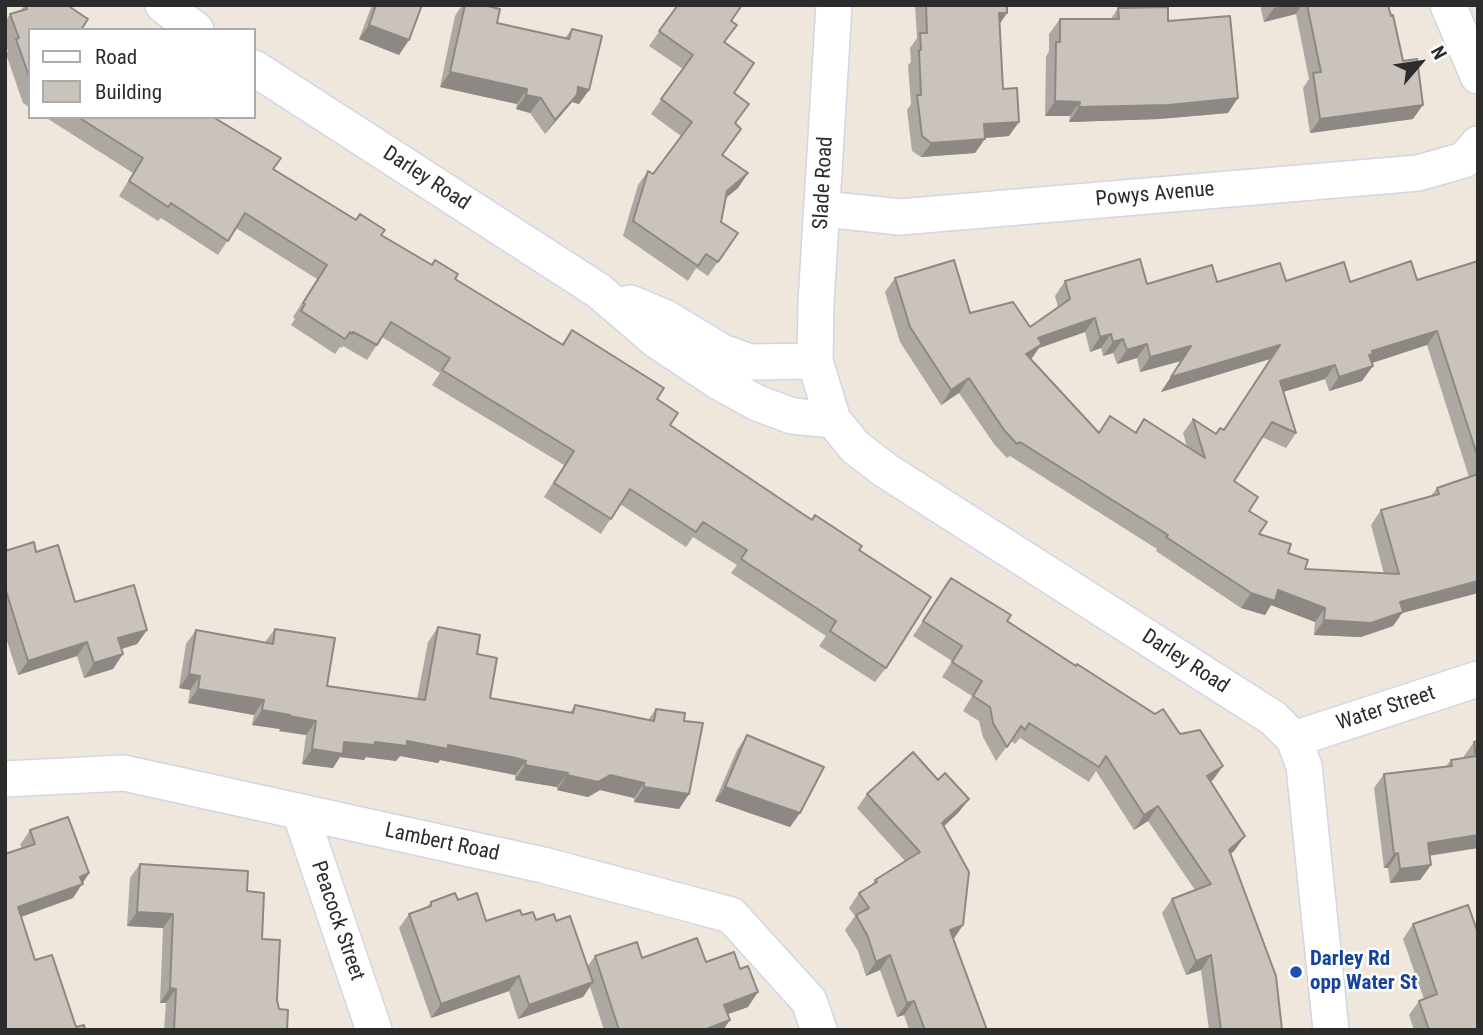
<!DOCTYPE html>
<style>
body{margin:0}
#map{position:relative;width:1483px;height:1035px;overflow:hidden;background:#efe6dc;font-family:"Roboto Condensed",sans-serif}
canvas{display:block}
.frame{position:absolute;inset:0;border:7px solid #2c2c2c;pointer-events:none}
.legend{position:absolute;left:28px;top:28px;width:228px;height:91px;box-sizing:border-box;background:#fff;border:2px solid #ababab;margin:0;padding:9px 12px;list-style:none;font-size:21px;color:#2c2c2c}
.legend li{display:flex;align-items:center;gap:14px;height:35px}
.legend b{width:35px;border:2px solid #ababab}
.north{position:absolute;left:1385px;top:28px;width:70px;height:70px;-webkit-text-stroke:5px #fff;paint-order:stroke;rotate:61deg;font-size:19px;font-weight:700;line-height:28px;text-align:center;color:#2c2c2c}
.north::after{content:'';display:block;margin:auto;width:24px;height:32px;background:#2c2c2c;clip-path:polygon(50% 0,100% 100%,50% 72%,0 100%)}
</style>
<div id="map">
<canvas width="1483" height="1035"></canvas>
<div class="frame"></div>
<ul class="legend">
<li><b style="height:9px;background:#fff"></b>Road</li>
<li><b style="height:19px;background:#cac3bc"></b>Building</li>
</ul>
<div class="north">N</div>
</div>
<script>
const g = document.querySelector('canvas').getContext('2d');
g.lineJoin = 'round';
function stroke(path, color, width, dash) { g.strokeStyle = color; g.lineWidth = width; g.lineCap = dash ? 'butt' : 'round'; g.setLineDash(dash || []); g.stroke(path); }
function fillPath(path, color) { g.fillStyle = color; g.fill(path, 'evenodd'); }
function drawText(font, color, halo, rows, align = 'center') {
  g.font = font + ' "Roboto Condensed",sans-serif'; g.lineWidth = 5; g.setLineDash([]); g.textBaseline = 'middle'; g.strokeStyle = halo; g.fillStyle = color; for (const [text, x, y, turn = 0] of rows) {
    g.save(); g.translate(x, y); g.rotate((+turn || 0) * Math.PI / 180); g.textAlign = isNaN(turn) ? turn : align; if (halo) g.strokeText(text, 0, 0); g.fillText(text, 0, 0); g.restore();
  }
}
const street = new Path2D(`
 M163 5 196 30
 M834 5 816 303 815 361 833 420 855 447 885 470 1273 718 1294 739 1304 766 1331 1030
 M1448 5 1478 76
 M254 68 599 291 656 340 719 382 757 403 792 416 833 420
 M823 209 900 217 1418 173 1464 160 1478 144
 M630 303 666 318 722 352 750 362 815 361
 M1294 739 1478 679
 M5 779 124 773 543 865 731 915 809 1001 819 1030
 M300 812 374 1030`);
const wall = new Path2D(`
 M25 5H67L30 30V108L23 103 6 54 8 51 5 43V22L10 14 21 10Z
 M372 5H422L399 55 359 39Z
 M462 5H484L497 23 565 38 572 29 589 90 579 104 572 102 545 134 530 113 516 109 517 104 440 87 455 16Z
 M678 5 731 21 724 42 734 93 735 123 723 155 748 173 738 188 726 198 721 222 738 233 708 276 696 268 688 281 623 236 638 185 648 171 653 174 681 136 651 114 683 69 649 46Z
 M915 5H1007V13L999 24 1003 89 1009 136 985 138 975 153 921 157 912 151 907 110 911 104 908 65 911 62 910 48 917 38Z
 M1260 5H1388L1413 119 1310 133 1303 88 1309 79 1296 14 1264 22Z
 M1118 8 1168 21 1228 113 1159 119 1069 122 1070 116H1045L1046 57 1049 51V34L1060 19H1111Z
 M45 117H213L273 169 562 344 572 330 657 399 670 425 812 520 859 550 886 668 875 682 819 646 826 636 731 573 737 565 693 537 686 547 620 504 601 534 544 497 564 465 432 385 440 373 382 337 367 360 343 346 342 348 340 347 335 354 291 325 295 319 293 317 317 279 236 228 218 255 161 218 158 221 119 196 133 173Z
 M1478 261V593L1402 613 1393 626 1361 637 1314 635 1315 622 1271 605 1265 615 1241 608 1156 551 1157 549 1010 456 1007 458 994 444 959 393 941 405 900 342 885 292 895 278 970 313 1030 327 1058 307 1055 296 1065 281 1147 284 1286 281 1350 282 1417 280ZM1085 332 1090 352 1101 348 1103 356 1113 353 1117 364 1137 358 1140 372 1181 361 1161 392 1270 359 1224 430 1216 433 1193 419 1183 433 1187 447 1144 419 1135 432 1110 416 1099 432 1031 359 1039 348ZM1427 345 1469 477 1437 488 1431 496 1381 510 1371 525 1384 574 1305 569 1288 553 1259 534 1249 511 1234 481 1262 437 1286 448 1296 433 1283 392 1325 379 1329 391 1362 381 1371 363Z
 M5 551 36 552 75 602 147 630 137 644 122 649 113 669 84 678 77 656 18 675 5 635Z
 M951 578 1007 621 1180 734 1223 766 1211 781 1245 836 1234 851 1230 854 1282 1030H1209L1201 970 1186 975 1162 913 1172 899 1195 890 1148 821 1134 830 1096 771 1089 782 1020 738 1015 744 1011 741 996 761 983 737 979 721 963 711 972 696 942 677 952 661 913 636Z
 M438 627 477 654 490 698 570 713 575 705 648 720 656 709 684 721 689 794 679 809 634 802V798L600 790 588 797 557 790V787L515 780V775L506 773 440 760 438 763 400 756 396 761 366 757 364 760 340 757 333 768 302 764 306 735 279 731 280 729 252 725 254 715 188 703 190 690 179 688 186 644 196 630 265 642 275 629 327 686 417 699 428 642Z
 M747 735 800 813 790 827 715 801 737 750Z
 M1478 741V848L1429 856 1431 865 1420 880 1390 883 1388 868H1384L1374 788 1384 774 1446 766 1451 760 1464 758V756L1474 742Z
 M938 780 969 799 958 813 944 826 963 925 953 939 987 1030H909L904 1015 897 1017 880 970 866 976 858 951 845 930 855 916 849 908 859 893 871 886 875 880 905 861 857 808 867 794Z
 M30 830 89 873 73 898 21 917 35 960 76 1027 5 1030 22 848 20 845Z
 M140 864 247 891 262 939 277 1000 279 1009 287 1030H164L166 1003H160L163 928 127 926 130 878Z
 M458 900 486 921 522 915 536 920 556 921 587 967 595 956 642 958 706 962 748 1007 728 1014 730 1020 723 1030H604L590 987 583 997 518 1019 509 991 431 1018 399 928 409 914 427 907 431 902Z
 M1413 924 1478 1030H1414L1409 1015 1419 1001 1424 999 1403 939Z`);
const shadedWall = new Path2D(`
 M1284 5H1302L1296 14 1264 22 1274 8Z
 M999 13H1007L997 28Z
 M369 25 409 40 399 55 359 39Z
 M450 72 527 89 517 104 440 87Z
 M578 87 589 90 579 104 572 102 545 134Z
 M526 95 541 98 530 113 516 109Z
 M1238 98 1228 113 1159 119 1069 122 1079 107Z
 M1055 101 1080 102 1070 116H1045Z
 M1423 105 1413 119 1310 133 1320 119Z
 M1019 122 1009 136 973 139 984 124Z
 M985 139 975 153 921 157 931 143Z
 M748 173 738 188 717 205 727 191Z
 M1095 318 1085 332 1039 348 1032 358 1016 369 1038 338Z
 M1437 331 1427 345 1366 365 1359 369 1372 351Z
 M1111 334 1101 348 1090 352 1100 337Z
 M1123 339 1113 353 1103 356 1113 342Z
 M1147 344 1137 358 1117 364 1127 350Z
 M1280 345 1270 359 1161 392 1171 377Z
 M1191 346 1181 361 1140 372 1150 357Z
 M1335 365 1325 379 1270 396 1280 381Z
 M1373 366 1362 381 1329 391 1339 377Z
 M969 378 959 393 941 405 951 390Z
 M1478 581V593L1402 613 1393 626 1361 637 1314 635 1324 620 1400 602Z
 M1278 590 1325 608 1315 622 1271 605 1265 615 1241 608 1251 593Z
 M147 630 137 644 108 653 118 638Z
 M87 642 77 656 18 675 28 661Z
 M123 654 113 669 84 678 94 663Z
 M189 674 200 676 190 690 179 688Z
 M198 689 264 700 254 715 188 703Z
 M262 710 290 715 280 729 252 725Z
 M289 716 316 721 306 735 279 731Z
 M407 741 448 745 526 761 515 775 440 760 438 763 400 756 396 761 366 757 364 760 340 757 333 768 302 764 312 749 344 742Z
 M525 765 568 773 557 787 515 780Z
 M1223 766 1213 780 1197 790 1207 776Z
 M567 775H610L644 783 634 798 600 790 588 797 557 790Z
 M644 787 689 794 679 809 634 802Z
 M725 787 800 813 790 827 715 801Z
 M969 799 958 813 932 837 942 823Z
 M1158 806 1148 821 1134 830 1144 815Z
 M1478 835V848L1418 857 1428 843Z
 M1245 836 1234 851 1219 864 1229 850Z
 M1398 853 1388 868H1384L1394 854Z
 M1431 865 1420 880 1390 883 1400 869Z
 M89 873 73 898 7 922 18 907Z
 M137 912 173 914 163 928 127 926Z
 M963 925 953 940 950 930Z
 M890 955 880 970 866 976 876 962Z
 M1211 955 1201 970 1186 975 1196 961Z
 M519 976 509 991 431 1018 441 1004Z
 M593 982 583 997 518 1019 529 1005Z
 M170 988 176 989 166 1003H160Z
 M758 992 748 1007 714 1019 724 1005Z
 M914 1001 904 1015 897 1017 907 1003Z
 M730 1020 723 1030H704Z`);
const building = new Path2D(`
 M25 5H67L88 19 81 30H30V79L16 39 19 38 10 14 27 9Z
 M376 5H422L409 40 369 25Z
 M465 5H484L500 9 497 23 569 39 572 29 602 36 589 90 578 87 577 95 555 120 541 98 526 95 527 89 450 72Z
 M678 5H742L731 21 737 25 724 42 754 63 734 93 749 104 735 123 741 129 722 155 748 173 727 191 721 222 738 233 718 262 706 254 698 266 633 221 648 171 653 174 692 122 661 99 693 55 659 31Z
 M926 5H1007V13H999L1003 89 1017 88 1019 122 984 124 985 139 931 143 922 136 917 95H921L919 50H921L920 33H927Z
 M1307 5H1388L1391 16 1393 15 1403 61 1417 59 1423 105 1320 119 1313 73 1321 72Z
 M1168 7V21L1230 16 1238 98 1169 105 1079 107 1080 102 1055 101 1056 42H1060V19H1119L1118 8Z
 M78 117H213L281 158 273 169 356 220 360 214 385 230 381 235 432 265 435 260 458 274 455 279 563 345 572 330 664 388 657 399 678 413 670 425 812 520 815 515 862 546 859 550 931 597 886 668 830 631 836 621 741 559 747 550 703 522 696 532 630 489 611 519 554 483 574 451 442 370 450 358 391 322 377 345 353 332 352 334 350 332 345 339 301 311 305 304 303 303 327 265 245 213 228 241 171 203 168 207 129 181 143 158Z
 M1140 259 1147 284 1212 265 1217 282 1280 263 1286 281 1344 262 1350 282 1411 261 1417 280 1478 261V458L1437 331 1372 351 1373 354 1369 355 1373 366 1339 377 1335 365 1280 381 1296 433 1272 422 1234 481 1258 497 1249 511 1267 522 1259 534 1291 544 1288 553 1308 560 1305 569 1399 574 1381 510 1439 494 1437 488 1478 474V581L1400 602 1403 612 1371 623 1324 620 1325 608 1278 590 1275 601 1251 593 1166 537 1168 535 1020 442 1017 444 1004 430 969 378 951 390 910 327 895 278 954 260 970 313 1013 302 1030 327 1070 299 1065 281ZM1095 318 1100 337 1111 334 1113 342 1123 339 1127 350 1147 344 1150 357 1191 346 1171 377 1280 345 1224 430 1220 428 1216 434 1193 419 1205 458 1144 419 1136 433 1110 416 1099 433 1026 354 1042 344 1038 338Z
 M34 542 36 552 58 545 75 602 134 585 147 630 118 638 123 654 94 663 87 642 28 661 6 591 5 592V551Z
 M951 578 1011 615 1007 621 1076 666 1077 664 1155 714 1163 709 1180 734 1200 730 1223 766 1207 776 1245 836 1229 850 1276 976 1282 1030H1221L1211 955 1196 961 1172 899 1211 884 1158 806 1144 815 1106 756 1099 767 1029 723 1025 730 1021 726 1007 747 993 723 990 707 973 696 982 681 952 662 962 646 923 621Z
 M438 627 480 635 477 654 497 658 490 698 573 713 575 705 654 721 656 709 685 713 684 721 703 723 689 794 644 787V783L610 775 598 782 567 775 568 773 525 765 526 761 516 758 448 745V749L407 741V746L375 742 374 745 344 742 343 754 312 749 316 721 289 716 290 715 262 710 264 700 198 689 200 676 189 674 196 630 273 644 275 629 335 638 327 686 425 700Z
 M747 735 824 767 800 813 725 787Z
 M1478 741V835L1428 843 1431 865 1400 869 1398 853 1394 854 1384 774 1452 766 1451 760 1476 756 1474 742Z
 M913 752 938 780 945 773 969 799 942 823 969 872 963 925 950 930 987 1030H925L914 1001 907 1003 890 955 876 962 868 937 856 915 869 908 859 893 877 882 875 880 920 852 867 794Z
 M68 817 89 873 80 877 83 884 18 907 35 960 52 955 76 1027 84 1025 85 1030H5V854L35 844 30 830Z
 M140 864 248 871 247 891 264 893 262 939 280 940 277 1000 279 1009 288 1010 287 1030H174L176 989 170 988 173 914 137 912Z
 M455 893 458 900 477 893 486 921 520 910 522 915 533 912 536 920 554 914 556 921 570 916 593 982 529 1005 519 976 441 1004 409 914 431 906V902Z
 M1468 905 1478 933V1030H1429L1419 1001 1437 994 1413 924Z
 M697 938 706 962 734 952 740 969 748 966 758 992 724 1005 730 1020 704 1030H619L595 956 637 942 642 958Z`);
const markers = [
 [1296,972,7,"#1a4fb4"]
];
const streetNames = [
 ["Darley Road",426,179,33],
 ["Slade Road",824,183,-87],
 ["Powys Avenue",1155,195,-5],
 ["Darley Road",1185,662,33],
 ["Water Street",1386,709,-18],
 ["Lambert Road",442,843,12],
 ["Peacock Street",337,921,71]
];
const transitNames = [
 ["Darley Rd",1310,960],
 ["opp Water St",1310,984]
];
stroke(street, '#d1d6e6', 38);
stroke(street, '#fff', 35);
fillPath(wall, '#aea8a2');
fillPath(shadedWall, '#8d8884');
fillPath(building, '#cac3bc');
stroke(building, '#8d8884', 2);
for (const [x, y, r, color] of markers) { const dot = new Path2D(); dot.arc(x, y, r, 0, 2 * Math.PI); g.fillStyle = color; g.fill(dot); stroke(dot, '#fff', 2.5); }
drawText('21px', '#2c2c2c', '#fff', streetNames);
drawText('bold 21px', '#164399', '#fff', transitNames, 'left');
</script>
